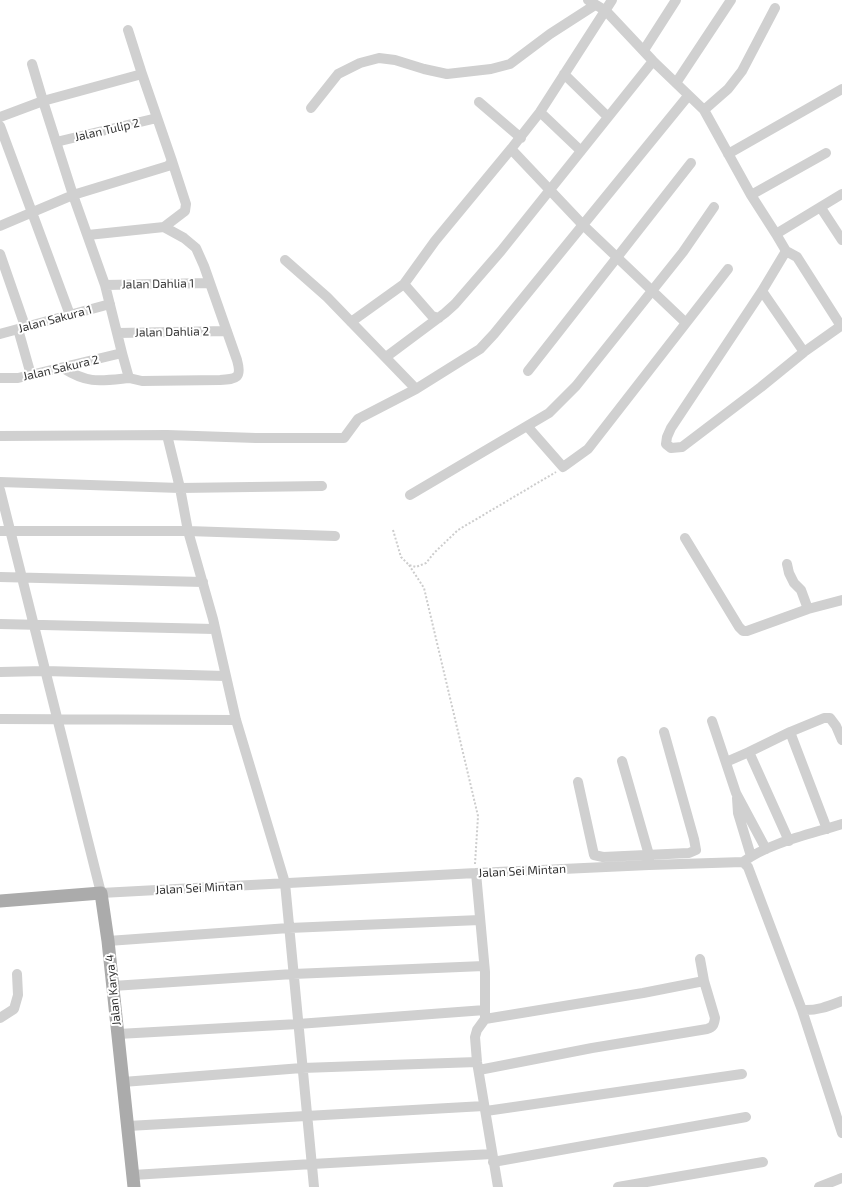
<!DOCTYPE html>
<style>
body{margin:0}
canvas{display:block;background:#fff}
</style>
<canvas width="842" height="1187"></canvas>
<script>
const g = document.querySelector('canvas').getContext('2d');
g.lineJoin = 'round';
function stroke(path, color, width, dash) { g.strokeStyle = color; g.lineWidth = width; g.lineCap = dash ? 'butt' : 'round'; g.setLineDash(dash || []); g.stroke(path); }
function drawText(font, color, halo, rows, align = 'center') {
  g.font = font + ' "Exo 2",sans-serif'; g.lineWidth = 4; g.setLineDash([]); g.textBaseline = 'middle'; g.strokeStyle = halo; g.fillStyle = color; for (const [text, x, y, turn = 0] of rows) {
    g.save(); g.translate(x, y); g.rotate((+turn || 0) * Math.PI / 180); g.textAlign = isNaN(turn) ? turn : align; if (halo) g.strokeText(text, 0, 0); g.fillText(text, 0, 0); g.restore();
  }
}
const path = new Path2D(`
 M393 530 401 557 409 565 416 567 426 563 434 553 458 530 556 472
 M409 565 424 588 478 816 475 864`);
const minor = new Path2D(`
 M588 0 606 11 653 61 704 110 751 195 776 234 842 194
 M128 30 142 74
 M644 50 676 0
 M564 74 608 117
 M676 83 731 0
 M479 102 521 138
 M311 108 338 74 360 63 379 58 395 60 424 69 447 74 491 69 510 64 550 34 595 5
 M704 110 728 89 742 71 775 8
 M540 112 581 151
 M0 117 43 101 32 64
 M0 126 70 315
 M56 142 157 118
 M511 149 582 224 686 323
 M728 154 842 89
 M751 195 826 153
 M821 208 842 240
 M0 226 73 195 168 166 172 161 142 74 43 101 73 195 105 285 122 353 129 378 142 381 220 380C237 379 242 378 237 360L204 266 196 248 184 238 164 227
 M776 234 786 251 797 257 841 326
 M88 235 164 227 185 211 186 204 172 161
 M786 251 762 291 671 428 667 437 666 444 671 448 682 447 761 387 804 352 842 325
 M0 254 25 326
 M285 260 327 297 416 389
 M404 284 432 316 439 318
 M105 285 210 283
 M762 291 804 352
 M351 322 404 284 435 241 511 149 540 112 612 0
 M18 329 31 375
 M118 333 227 331
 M0 334 110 304
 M386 357 445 313 455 304 501 251 653 61
 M63 368C88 384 100 381 129 378
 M528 371 691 163
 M0 378H18L122 353
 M527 426 563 467 588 449 728 269
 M167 435 180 488 188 531 213 619 236 720 285 883 314 1187
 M0 436 167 435 256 438H344L358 419 416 389 480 349 494 334 688 96
 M0 482 180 488 322 486
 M0 490 101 893 476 873 649 865 743 862 748 867 802 1010 842 1133
 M410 495 549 413 576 386 683 252 714 207
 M0 531H188L335 536
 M685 538 739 627 743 631H747L808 609 842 600
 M787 564 789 573 794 583 801 590 808 609
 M0 577 203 582
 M0 624 214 629
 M0 672 45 671 225 676
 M0 719 236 720
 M712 721 736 793 766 849
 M790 732 827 829
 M622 761 649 855V861
 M726 762 749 752
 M578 782 594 855 603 857 689 853 696 850 694 839 664 732
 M737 798 738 813 751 856
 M789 841 749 752 790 732 824 718H830L836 726 842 740
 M743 862C768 843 811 834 842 824
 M476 873 485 972V1019L477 1030 475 1037 477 1062 498 1187
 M108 941 289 928 480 920
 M700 959 704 981
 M113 986 293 974 484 966
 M802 1010C817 1011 829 1006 842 1001
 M0 1018 14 1009 18 995 17 974
 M118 1034 298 1024 485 1010
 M479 1070 592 1048 707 1029C713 1027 714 1025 715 1018L704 981 643 993 485 1019
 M123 1082 302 1068 477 1062
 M486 1111 742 1074
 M128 1126 484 1106
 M493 1162 746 1117
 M133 1175 312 1164 492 1154
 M618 1187 763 1162
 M819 1187 842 1178`);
const major = new Path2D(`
 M0 901 101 893 108 941 134 1187`);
const streetNames = [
 ["Jalan Tulip 2",107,130,-13],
 ["Jalan Dahlia 1",158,284,-1],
 ["Jalan Sakura 1",55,319,-15],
 ["Jalan Dahlia 2",172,332,-1],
 ["Jalan Sakura 2",61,368,-13],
 ["Jalan Sei Mintan",522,871,-3],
 ["Jalan Sei Mintan",199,888,-3],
 ["Jalan Karya 4",113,990,-96]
];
stroke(path, '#cdcdcd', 2, [2, 2]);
stroke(minor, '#d0d0d0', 10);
stroke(major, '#ababab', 13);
drawText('12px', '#333', '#fff', streetNames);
</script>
